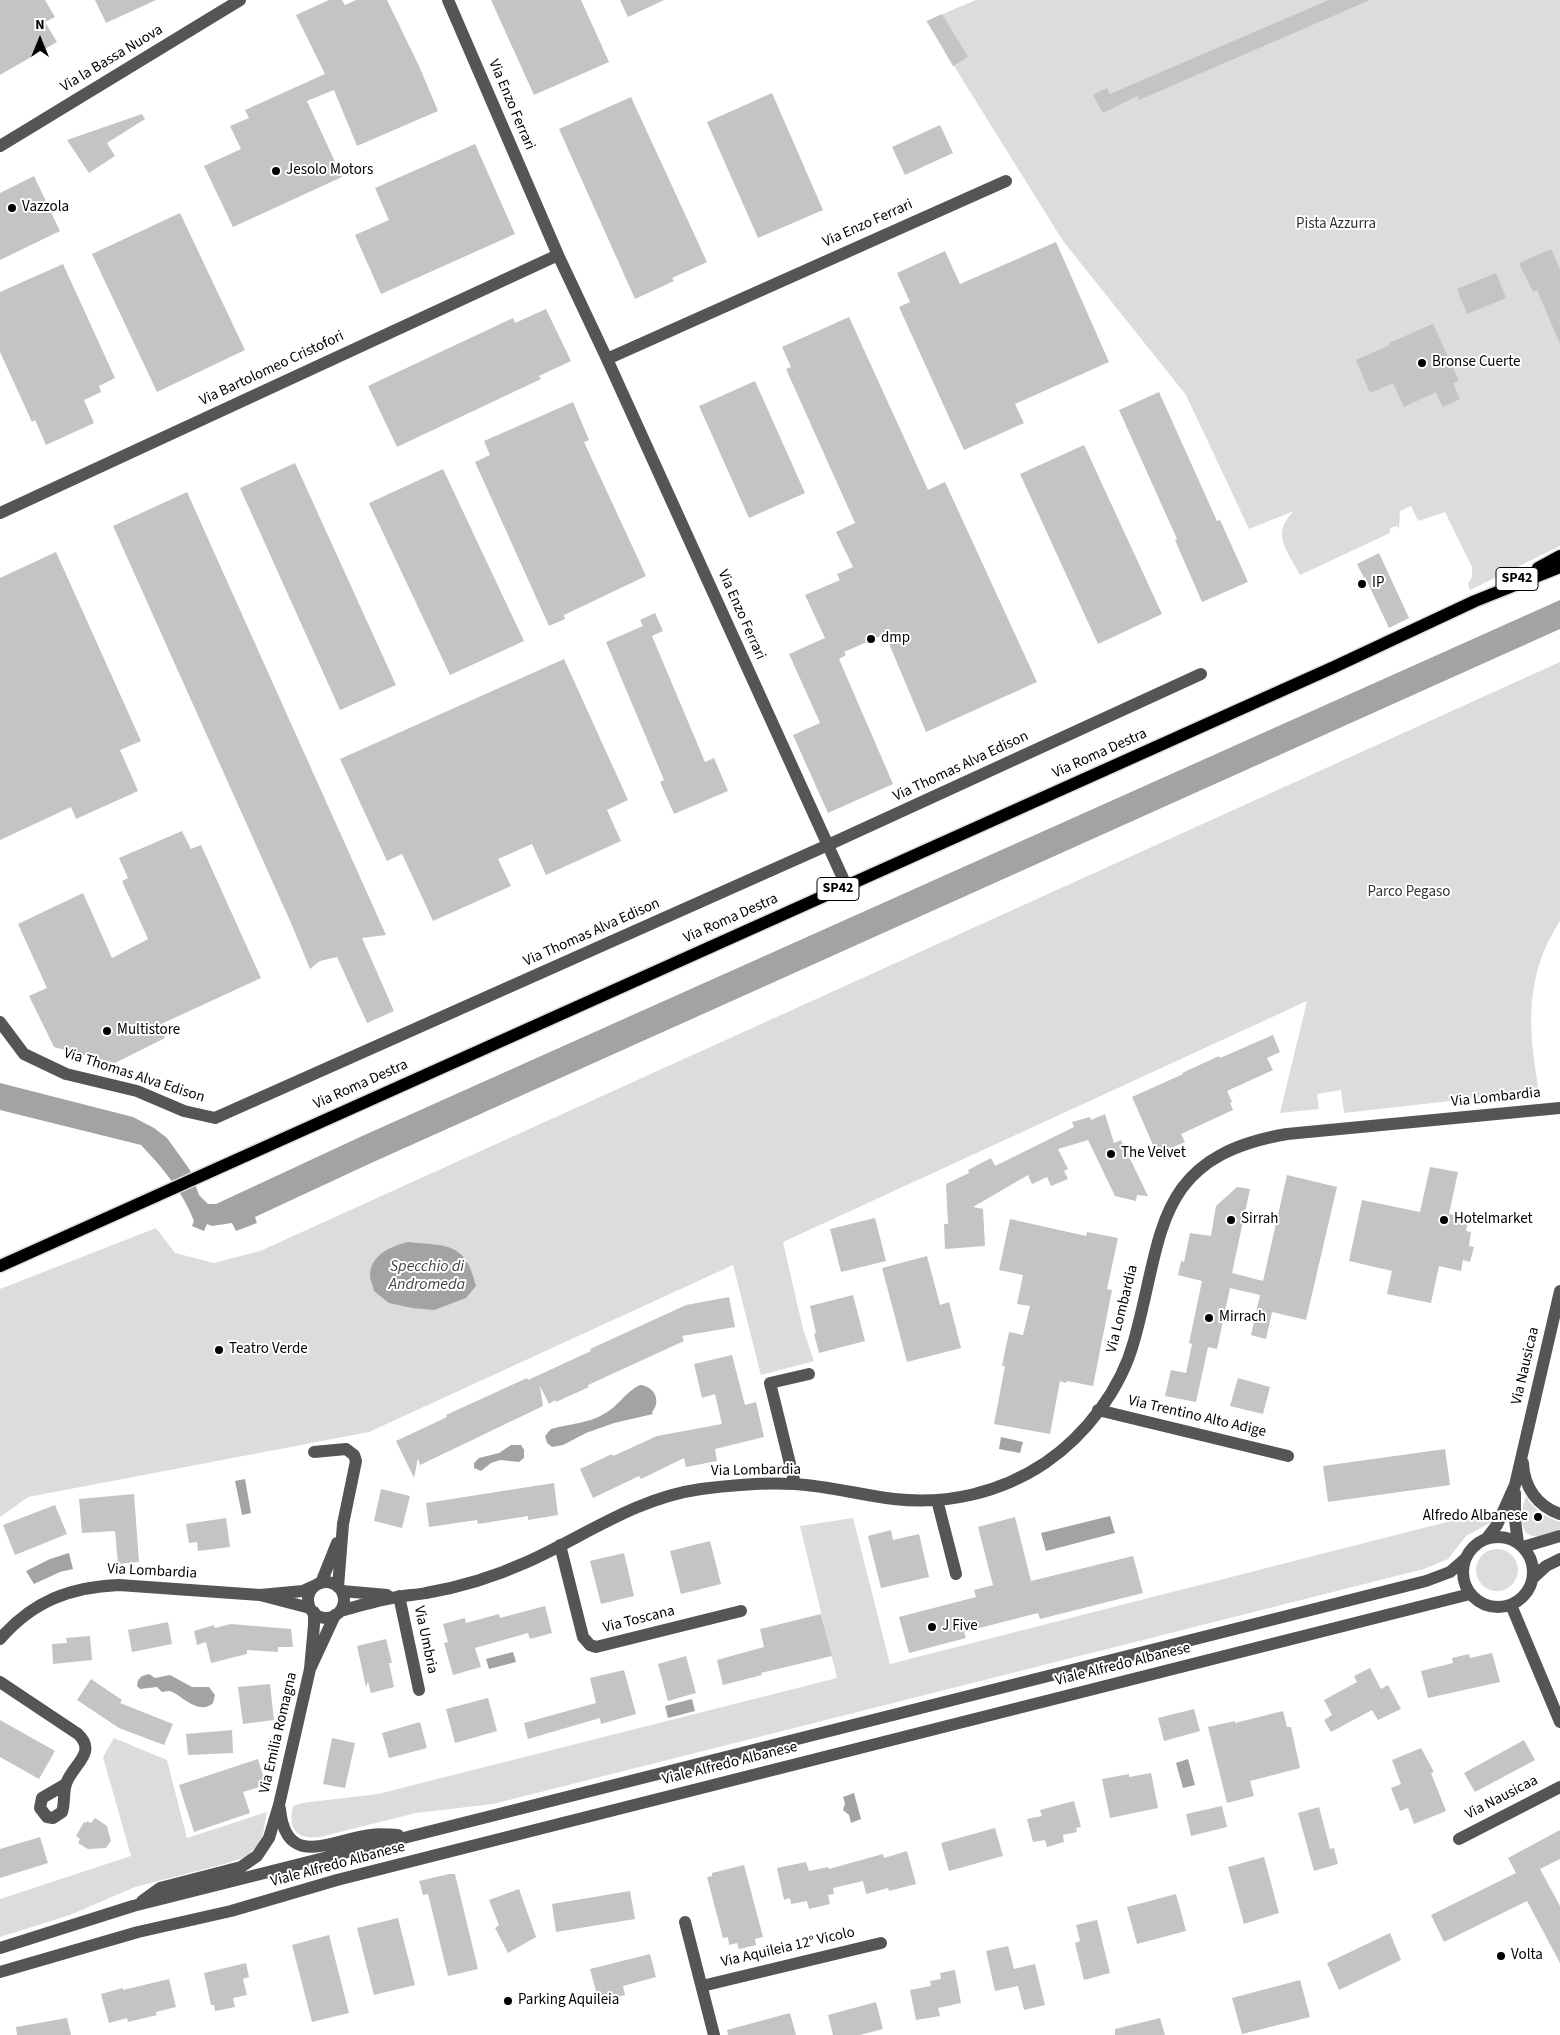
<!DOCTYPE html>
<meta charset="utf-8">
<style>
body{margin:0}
#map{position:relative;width:1560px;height:2035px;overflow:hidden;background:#fff;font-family:"Source Sans 3",sans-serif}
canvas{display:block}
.north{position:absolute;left:15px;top:15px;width:50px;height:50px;-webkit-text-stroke:4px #fff;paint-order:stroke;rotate:0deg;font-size:14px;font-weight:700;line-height:20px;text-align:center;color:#000}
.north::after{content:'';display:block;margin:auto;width:18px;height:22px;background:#000;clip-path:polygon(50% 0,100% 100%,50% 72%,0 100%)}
</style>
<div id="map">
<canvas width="1560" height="2035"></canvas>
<div class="north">N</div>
</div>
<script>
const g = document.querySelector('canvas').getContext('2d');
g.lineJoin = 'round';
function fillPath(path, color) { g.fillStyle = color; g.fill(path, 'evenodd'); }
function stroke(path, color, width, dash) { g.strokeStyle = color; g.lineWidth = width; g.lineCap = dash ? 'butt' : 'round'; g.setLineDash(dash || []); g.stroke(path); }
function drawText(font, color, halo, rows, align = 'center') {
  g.font = font + ' "Source Sans 3",sans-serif'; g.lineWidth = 4; g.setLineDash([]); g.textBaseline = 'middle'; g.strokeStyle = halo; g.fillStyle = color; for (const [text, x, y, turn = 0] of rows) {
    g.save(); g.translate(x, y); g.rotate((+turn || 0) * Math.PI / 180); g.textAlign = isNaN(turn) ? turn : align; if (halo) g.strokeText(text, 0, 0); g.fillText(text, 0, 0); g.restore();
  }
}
const green = new Path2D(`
 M976 0H1560V546L1470 590 1468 584 1472 577V567L1445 512 1418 521 1411 506 1400 511 1399 529 1397 526 1390 528V533L1300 575C1287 550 1270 534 1294 511L1249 529 1186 395 1063 241 926 21Z
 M1560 662V921C1524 976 1528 1029 1539 1091L1344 1113 1341 1090 1317 1094 1319 1109 1280 1113 1307 1001 783 1242 803 1329 814 1361 761 1375 733 1265 369 1432 28 1497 0 1517V1289L156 1228 175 1253 214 1263 260 1251Z
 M1526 1496C1533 1509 1545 1517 1560 1522V1529C1525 1548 1515 1529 1526 1496Z
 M1486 1512 1497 1516 1490 1523 1466 1536 1448 1559 1424 1569 493 1804 416 1813 320 1837C296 1840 288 1829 293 1806L302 1803 378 1794 837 1678 800 1526 853 1518 890 1664Z
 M1476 1570a21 21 0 1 1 42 0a21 21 0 1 1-42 0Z
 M114 1738 167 1760 187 1838 267 1812 263 1834 257 1845 248 1856 228 1863 135 1887 70 1915 0 1937V1899L131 1856 103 1757Z`);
const water = new Path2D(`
 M1560 600V629L369 1164 255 1217 257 1223 236 1231 232 1223 212 1226 207 1224 204 1231 192 1226 194 1221C183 1192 162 1167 141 1145L0 1110V1083L133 1117 154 1128 167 1138 190 1170 199 1195 208 1204H216L360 1137Z
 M408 1242C447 1246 466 1242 476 1286L466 1298 434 1310 412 1308 389 1303 374 1291C373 1286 370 1280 370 1275 371 1254 392 1246 408 1242Z
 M640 1385C654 1386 662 1401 652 1412L653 1414 614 1423 586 1433 563 1445 552 1447 547 1443 545 1436 551 1429C572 1423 591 1424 610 1410 621 1402 627 1391 640 1385Z
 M1001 1437 1023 1442 1020 1453 999 1449Z
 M511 1445H521L524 1450V1458L519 1462 500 1460 491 1463 481 1471 474 1468V1463L479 1458 499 1453Z
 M245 1479 251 1513 242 1515 235 1481Z
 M1110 1516 1115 1533 1046 1551 1041 1533Z
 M69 1553 73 1569 60 1572 34 1584 26 1571 50 1559Z
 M513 1652 516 1662 489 1669 486 1659Z
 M149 1674 155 1678 170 1675 192 1687H209L215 1695 213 1703C198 1717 179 1692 169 1691 167 1691 164 1692 162 1692L157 1687 140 1689 137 1686 138 1680 142 1676Z
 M692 1699 695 1711 668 1718 665 1706Z
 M1188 1759 1195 1785 1183 1788 1176 1763Z
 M854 1793 861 1819 851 1823 849 1815 843 1810 845 1803 843 1797Z`);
const building = new Path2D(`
 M0 0H45L55 17 45 22 57 42 0 75Z
 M95 0H156L106 23Z
 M329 0H342L345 5 356 0H387L419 66 438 111 357 146 334 90 307 101 342 177 233 227 204 166 241 149 230 126 249 118 245 110 325 74 296 15Z
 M491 0H581L609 62 534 95Z
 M620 0H664L628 17Z
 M1329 0H1370L1139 100 1137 96 1103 113 1093 95 1107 88 1110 94Z
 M942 14 968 57 953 66 927 21Z
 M772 93 823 210 758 238 707 122Z
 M631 97 707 262 672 278 674 281 635 299 559 129Z
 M142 114 145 119 107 143 115 156 89 173 67 140Z
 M940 125 953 153 905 175 892 147Z
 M475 144 515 234 381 294 355 235 389 220 375 188Z
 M34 176 60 231 0 260V193Z
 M180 213 245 350 157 392 92 254Z
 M1056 242 1109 362 1015 404 1024 423 964 450 899 307 910 302 897 273 945 251 960 284Z
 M1551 249 1560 269V344L1537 290 1533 292 1519 263Z
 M63 264 115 378 99 386 101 392 84 400 94 423 46 445 35 420 32 422 0 352V292Z
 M1496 273 1506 298 1467 314 1457 289Z
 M546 309 571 361 539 376 541 379 397 447 368 386 513 318 515 323Z
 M849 317 928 490 945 482 1037 682 926 732 885 634 844 652 846 655 839 659 893 784 828 813 793 735 820 723 789 654 825 638 805 595 840 580 837 574 853 567 836 532 855 523 786 369 791 367 782 347Z
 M1433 324 1459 381 1453 383 1460 399 1443 407 1436 392 1404 407 1393 383 1370 393 1356 360 1390 345 1389 343Z
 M755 381 805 493 749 518 699 406Z
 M1159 392 1217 521 1220 520 1248 582 1202 602 1175 540 1177 539 1119 410Z
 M573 402 589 440 584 442 646 576 564 615 565 619 549 626 475 462 490 455 484 441Z
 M1084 445 1162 614 1098 644 1020 474Z
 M295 463 396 685 340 710 240 488Z
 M443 469 524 641 450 675 369 503Z
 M187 492 386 935 362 938 394 1011 367 1023 337 957 320 961 310 969 291 923 113 526Z
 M56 552 141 741 120 750 138 791 76 819 71 807 0 840V578Z
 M1379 553 1409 618 1389 628 1365 577 1364 578 1357 564Z
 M655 613 663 631 652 636 705 762 714 758 728 791 674 814 660 782 664 780 606 642 643 626 640 620Z
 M564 659 628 800 607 810 621 841 546 875 532 844 498 859 511 886 433 921 402 854 387 861 340 759Z
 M182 831 191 849 201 845 261 978 159 1025 165 1038 115 1063 54 1047 29 996 47 988 18 924 83 893 112 958 148 939 122 881 128 878 119 858Z
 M1273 1035 1280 1052 1267 1058 1273 1070 1227 1091 1232 1102 1230 1103 1233 1110 1181 1134 1185 1142 1157 1154 1132 1097 1183 1074 1182 1073 1219 1056 1220 1058Z
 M1105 1114 1114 1143 1121 1140 1148 1196 1137 1195 1136 1201 1115 1196 1088 1140 1058 1149 1068 1169 1064 1171 1068 1179 1051 1186 1047 1177 1032 1184 1028 1175 973 1207 983 1209 985 1246 945 1249 944 1224H948L946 1184 969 1173 968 1170 991 1158 995 1166 1074 1127 1072 1122 1090 1117 1091 1120Z
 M1430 1167 1458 1172 1449 1214 1469 1218 1466 1231 1471 1232 1469 1246 1474 1247 1470 1262 1463 1260 1461 1271 1439 1266 1431 1303 1387 1294 1392 1271 1349 1261 1362 1200 1420 1212Z
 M1287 1175 1337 1187 1306 1320 1272 1312 1266 1339 1251 1335 1260 1295 1230 1288 1217 1349 1208 1347 1196 1402 1165 1396 1171 1370 1186 1373 1192 1344 1189 1343 1202 1281 1178 1275 1181 1261 1184 1262 1190 1233 1211 1236 1216 1206 1237 1187 1250 1189 1232 1273 1263 1281Z
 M875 1218 886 1261 841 1272 830 1229Z
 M1010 1219 1086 1236 1087 1232 1118 1238 1107 1289 1112 1290 1093 1386 1067 1381 1066 1383 1060 1381 1050 1434 994 1424 1005 1366H1002L1009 1332 1023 1335 1030 1306 1017 1304 1023 1275 999 1270Z
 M927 1256 940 1305 949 1302 961 1348 907 1362 882 1268Z
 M853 1295 865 1341 819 1353 814 1334 816 1333 810 1306Z
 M729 1297 735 1327 682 1336 684 1341 588 1385 589 1387 556 1402 555 1400 549 1404 540 1386 543 1406 420 1465 418 1458 414 1478 396 1441 447 1417 446 1415 527 1378 528 1380 591 1351 590 1349 686 1305Z
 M732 1355 745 1405 756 1402 764 1437 715 1449 717 1461 686 1467 684 1458 641 1479 639 1476 593 1498 580 1469 612 1454 613 1456 657 1436 722 1424 715 1394 702 1398 694 1364Z
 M1238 1378 1270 1387 1263 1414 1230 1406Z
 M1445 1449 1450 1485 1328 1502 1323 1466Z
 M554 1483 558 1515 528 1520V1516L478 1524 477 1520 429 1527 426 1503Z
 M381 1489 410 1496 402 1528 374 1521Z
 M134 1494 139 1562 118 1564 115 1531 82 1533 79 1499Z
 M55 1505 67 1534 15 1555 3 1525Z
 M1015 1517 1031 1581 1133 1556 1143 1593 1040 1619 1038 1613 964 1632 966 1638 909 1653 899 1617 976 1597 974 1590 993 1585 978 1527Z
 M226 1518 230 1547 198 1551 197 1542 189 1543 186 1524Z
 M891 1530 893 1540 919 1534 929 1577 881 1588 868 1536Z
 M710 1541 721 1584 681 1594 670 1551Z
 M624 1553 634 1596 601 1604 590 1561Z
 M545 1606 552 1633 530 1639 528 1633 475 1648 481 1667 453 1675 444 1643 448 1642 443 1624 465 1618 466 1623 499 1614 500 1618Z
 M821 1614 832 1656 761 1673 762 1675 723 1685 717 1660 764 1647 760 1629Z
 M168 1622 172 1644 132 1652 128 1630Z
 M231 1624 291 1629 293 1647H278V1652L247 1650V1654L211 1663 206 1642 197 1645 194 1631 214 1625 215 1628Z
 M90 1636 92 1660 53 1664 52 1644 67 1643 66 1638Z
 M386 1639 392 1663H389L394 1687 371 1693 368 1682 366 1687 357 1646Z
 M1492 1653 1500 1682 1428 1698 1421 1671 1453 1663 1452 1658 1469 1654 1470 1658Z
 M686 1656 696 1693 668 1701 658 1664Z
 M1370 1668 1381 1689 1388 1685 1401 1709 1378 1720 1372 1710 1331 1732 1324 1720 1332 1715 1324 1700 1357 1682 1354 1676Z
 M624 1670 636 1714 601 1724 600 1718 528 1739 524 1723 596 1703 590 1678Z
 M91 1679 122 1700 120 1703 173 1724 164 1745 119 1728 77 1700Z
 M270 1684 274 1720 243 1724 238 1687Z
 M488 1698 497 1731 455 1743 446 1709Z
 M1194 1709 1200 1731 1164 1741 1158 1718Z
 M1283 1711 1287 1727H1291L1300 1768 1250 1781 1254 1796 1227 1803 1208 1727 1235 1721V1723Z
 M0 1720 55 1751 39 1779 0 1757Z
 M420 1722 427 1748 389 1758 382 1733Z
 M232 1730 233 1753 188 1755 186 1734Z
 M332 1738 355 1743 345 1788 323 1784Z
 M1524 1740 1535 1760 1475 1792 1464 1773Z
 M1421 1748 1434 1772 1431 1773 1446 1811 1414 1824 1408 1808 1400 1811 1391 1788 1401 1784 1392 1760Z
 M258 1759 266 1785 243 1792 250 1813 194 1832 179 1785Z
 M1151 1773 1158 1808 1110 1818 1102 1779 1129 1774V1777Z
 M1074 1801 1081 1827 1076 1828 1077 1832 1063 1835 1064 1842 1047 1847 1045 1840 1033 1842 1027 1819 1042 1816 1040 1810Z
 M1222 1806 1227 1827 1191 1836 1186 1814Z
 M1319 1807 1330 1849 1334 1848 1338 1864 1314 1871 1298 1813Z
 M95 1818 107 1826 111 1841 106 1848 88 1849 78 1843 80 1839 76 1836 84 1822 86 1823 87 1821 91 1823Z
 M995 1828 1003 1856 949 1871 941 1843Z
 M1560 1830V1859L1540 1869 1560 1906V1963L1527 1901 1444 1942 1431 1915 1516 1873 1508 1858Z
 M40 1837 48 1863 0 1878V1849Z
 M907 1851 916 1884 889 1891 888 1888 866 1894 863 1881 833 1888 834 1894 828 1895 830 1904 809 1909 807 1901 791 1904 790 1898 784 1900 777 1868 806 1862 809 1871 828 1867 829 1869 883 1854 884 1858Z
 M1264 1857 1279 1913 1244 1924 1228 1867Z
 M744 1865 763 1937 755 1939 756 1945 739 1949 737 1943 729 1945 728 1937 723 1938 707 1877 712 1876V1873Z
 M449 1874H455L478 1969 448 1976 428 1894 423 1895 419 1881Z
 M519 1889 536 1937 508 1953 495 1928 499 1925 489 1900Z
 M630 1891 635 1919 556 1932 552 1904Z
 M1176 1894 1186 1931 1137 1944 1127 1907Z
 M398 1918 415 1985 374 1995 357 1928Z
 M1097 1920 1110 1973 1084 1980 1075 1943 1080 1941 1076 1925Z
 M1390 1933 1401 1960 1339 1990 1327 1963Z
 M329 1935 349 2013 312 2022 292 1945Z
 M1008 1946 1014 1969 1035 1964 1045 2005 1024 2010 1018 1986 995 1991 986 1951Z
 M650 1954 656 1977 623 1986 625 1995 599 2002 590 1969Z
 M246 1963 249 1977 243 1979 247 1995 233 1998 235 2007 215 2011 214 2005H211L204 1973Z
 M955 1970 961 2003 938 2008 940 2016 916 2020 910 1990 931 1986 930 1981 941 1979 940 1973Z
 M169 1979 176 2007 156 2012 157 2015 128 2022 127 2018 109 2023 101 1994 123 1988V1990Z
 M1300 1980 1310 2017 1242 2034 1232 1998Z
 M876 2002 883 2029 860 2035H833L828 2015Z
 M790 2013 796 2035H728L727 2030Z
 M67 2018 71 2035H17L16 2027Z
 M1160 2018 1165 2035H1115V2029Z`);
const minor = new Path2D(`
 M448 0 558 255 607 359 846 885
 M0 146 240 0
 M607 359 1006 181
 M0 513 558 255
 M0 1022 24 1054 66 1074 137 1091 184 1111 215 1118 828 845 1201 674
 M1098 1410 1288 1456
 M314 1452 346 1449 354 1455 356 1461 343 1524 338 1587
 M1523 1463C1524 1487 1537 1506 1560 1514
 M795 1484 770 1383 809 1374
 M1515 1493V1520L1518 1543
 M937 1500 956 1574
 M1463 1572a35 35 0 1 1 70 0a35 35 0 1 1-70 0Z
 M1487 1538 1497 1525 1515 1485 1560 1291
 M560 1545 583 1637 590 1645 596 1647 741 1611
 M1523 1547 1560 1536
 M1533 1578 1546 1566 1560 1559
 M308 1600a18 18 0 1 1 36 0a18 18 0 1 1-36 0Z
 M321 1583 337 1543
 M342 1591 387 1595
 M399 1596 419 1690
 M1511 1605 1560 1722
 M310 1608 260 1595 303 1591 314 1586
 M340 1611C359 1606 378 1600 397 1597 407 1595 417 1595 426 1593 461 1587 496 1576 527 1562 585 1536 636 1498 701 1489 731 1485 763 1482 795 1484 828 1486 861 1495 894 1499 947 1505 1000 1493 1045 1463 1086 1435 1121 1389 1134 1341 1164 1235 1152 1157 1287 1134L1560 1108
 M314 1612V1625L310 1669 335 1615
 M0 1639C33 1601 70 1587 119 1585L260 1595
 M0 1682 78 1734C98 1753 72 1765 66 1784 63 1793 65 1803 62 1812L53 1818 47 1817 40 1808 42 1798 66 1784
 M280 1809C286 1870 331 1840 371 1835 379 1833 389 1835 398 1835
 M1459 1839 1560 1787
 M142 1901 160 1888 241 1867 257 1856 269 1838 279 1805 310 1669
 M685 1922 714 2035
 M0 1948 133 1906 1426 1581 1450 1572 1465 1559
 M0 1972 138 1932 231 1911 337 1880 1470 1594
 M702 1986 881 1943`);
const major = new Path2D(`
 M1538 568 1560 556
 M0 1266 1334 667 1475 601 1560 567`);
const markers = [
 [276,171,5,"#000"],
 [12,208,5,"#000"],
 [1422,363,5,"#000"],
 [1362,584,5,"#000"],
 [871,639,5,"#000"],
 [107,1031,5,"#000"],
 [1111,1154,5,"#000"],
 [1231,1220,5,"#000"],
 [1444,1220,5,"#000"],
 [1209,1318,5,"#000"],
 [219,1350,5,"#000"],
 [1538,1517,5,"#000"],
 [932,1627,5,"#000"],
 [1501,1956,5,"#000"],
 [508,2001,5,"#000"]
];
const shields = [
 [1517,579,42],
 [838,889,42]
];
const shieldNames = [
 ["SP42",1517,579],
 ["SP42",838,889]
];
const streetNames = [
 ["Via la Bassa Nuova",112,59,-31],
 ["Via Enzo Ferrari",511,105,67],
 ["Via Enzo Ferrari",868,224,-24],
 ["Via Bartolomeo Cristofori",272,369,-25],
 ["Via Enzo Ferrari",741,615,66],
 ["Via Roma Destra",1100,754,-24],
 ["Via Thomas Alva Edison",961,767,-25],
 ["Via Roma Destra",731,919,-24],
 ["Via Thomas Alva Edison",592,933,-24],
 ["Via Thomas Alva Edison",134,1076,18],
 ["Via Roma Destra",361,1085,-24],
 ["Via Lombardia",1496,1098,-6],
 ["Via Lombardia",1123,1309,-76],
 ["Via Nausicaa",1526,1366,-77],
 ["Via Trentino Alto Adige",1197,1417,13],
 ["Via Lombardia",756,1471,-1],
 ["Via Lombardia",152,1572,3],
 ["Via Toscana",639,1620,-14],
 ["Via Umbria",425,1640,78],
 ["Viale Alfredo Albanese",1123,1665,-14],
 ["Via Emilia Romagna",279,1733,-77],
 ["Viale Alfredo Albanese",730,1764,-14],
 ["Via Nausicaa",1502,1798,-27],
 ["Viale Alfredo Albanese",338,1865,-15],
 ["Via Aquileia 12° Vicolo",788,1948,-13]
];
const poiNames = [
 ["Jesolo Motors",286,171],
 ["Vazzola",22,208],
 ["Bronse Cuerte",1432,363],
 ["IP",1372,584],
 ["dmp",881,639],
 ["Multistore",117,1031],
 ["The Velvet",1121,1154],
 ["Sirrah",1241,1220],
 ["Hotelmarket",1454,1220],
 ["Mirrach",1219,1318],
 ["Teatro Verde",229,1350],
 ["Alfredo Albanese",1528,1517,"right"],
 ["J Five",942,1627],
 ["Volta",1511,1956],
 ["Parking Aquileia",518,2001]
];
const parkNames = [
 ["Pista Azzurra",1336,225],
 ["Parco Pegaso",1409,893]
];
const waterNames = [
 ["Specchio di",427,1267],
 ["Andromeda",427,1285]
];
fillPath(green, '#dcdcdc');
fillPath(water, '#a3a3a3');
fillPath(building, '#c4c4c4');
stroke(major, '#dbdbdb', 15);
stroke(minor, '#555', 12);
stroke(major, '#000', 12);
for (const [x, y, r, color] of markers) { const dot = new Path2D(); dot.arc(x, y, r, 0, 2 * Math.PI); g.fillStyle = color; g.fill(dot); stroke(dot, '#fff', 2); }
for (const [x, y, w] of shields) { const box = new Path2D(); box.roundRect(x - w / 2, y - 11.5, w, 23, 4); g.fillStyle = '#fff'; g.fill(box); stroke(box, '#000', 1); }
drawText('bold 14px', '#000', null, shieldNames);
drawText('15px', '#000', '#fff', streetNames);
drawText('15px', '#000', '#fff', poiNames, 'left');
drawText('15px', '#333', '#fff', parkNames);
drawText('italic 16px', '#444', '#fff', waterNames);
</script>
